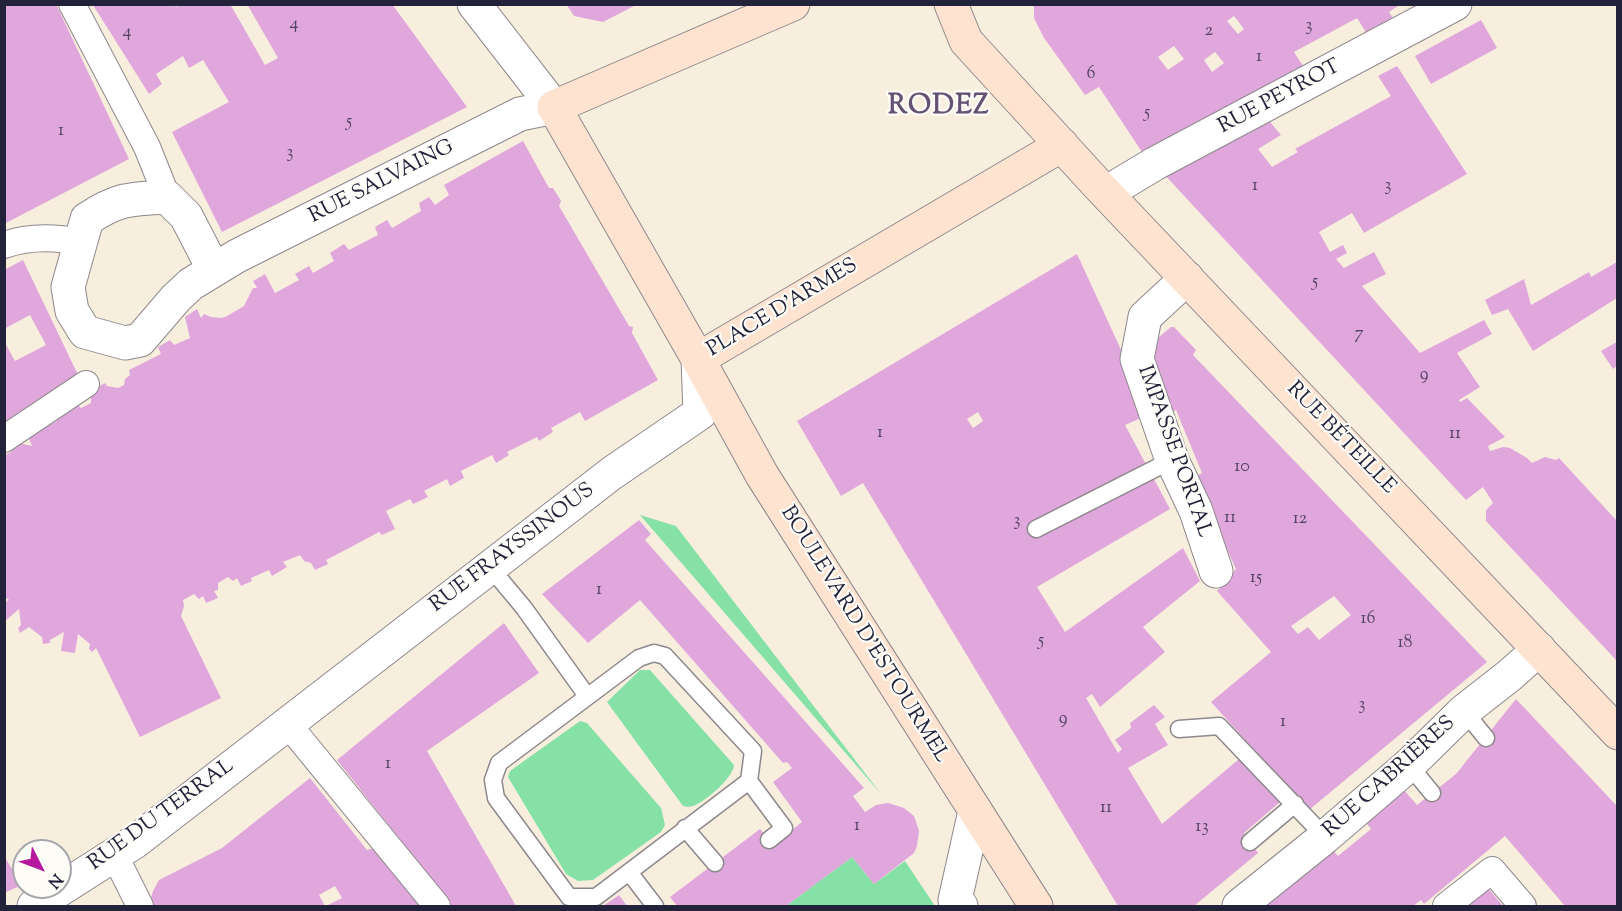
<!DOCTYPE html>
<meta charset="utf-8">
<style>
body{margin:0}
#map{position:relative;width:1622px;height:911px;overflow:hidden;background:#f8eede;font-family:"Sorts Mill Goudy",serif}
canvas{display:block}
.frame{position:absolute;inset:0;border:6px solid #22223b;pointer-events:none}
.north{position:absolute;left:12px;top:839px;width:60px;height:60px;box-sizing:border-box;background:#fdfcf7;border:2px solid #a5a5ac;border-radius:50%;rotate:132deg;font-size:16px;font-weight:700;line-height:24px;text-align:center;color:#22223b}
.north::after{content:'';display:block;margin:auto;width:21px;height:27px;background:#b5179e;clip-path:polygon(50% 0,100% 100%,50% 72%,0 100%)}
</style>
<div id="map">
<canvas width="1622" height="911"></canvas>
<div class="frame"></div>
<div class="north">N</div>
</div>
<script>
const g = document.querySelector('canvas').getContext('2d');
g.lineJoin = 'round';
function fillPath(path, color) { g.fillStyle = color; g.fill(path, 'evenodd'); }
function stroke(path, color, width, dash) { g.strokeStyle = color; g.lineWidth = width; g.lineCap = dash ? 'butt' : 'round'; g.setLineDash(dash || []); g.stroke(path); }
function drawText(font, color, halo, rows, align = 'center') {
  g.font = font + ' "Sorts Mill Goudy",serif'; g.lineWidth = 4.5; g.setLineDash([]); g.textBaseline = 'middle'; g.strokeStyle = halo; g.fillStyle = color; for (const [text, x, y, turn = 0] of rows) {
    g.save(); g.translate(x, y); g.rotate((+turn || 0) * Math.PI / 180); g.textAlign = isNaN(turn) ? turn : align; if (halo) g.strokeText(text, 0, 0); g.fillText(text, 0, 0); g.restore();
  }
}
const green = new Path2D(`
 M640 515 676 526 881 794Z
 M640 670H650L734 765C734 777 704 803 693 806 689 807 687 807 683 806L607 702Z
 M580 721 587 723 661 808 665 825 661 832 593 880 578 881 566 874 508 777 510 771Z
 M852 857 874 884 905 861 935 906H786Z`);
const building = new Path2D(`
 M4 4H56L129 159 4 224Z
 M182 4H230L265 65 278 58 247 4H392L467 107 222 232 172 132 229 102 203 60 189 68 183 56 156 74 162 84 149 94 93 5H174L176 7Z
 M566 4H638L603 22 574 16Z
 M1034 4H1262L1263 6 1266 4H1401L1389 12 1393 18 1367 34 1357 18 1294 52 1305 69 1142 152 1099 87 1085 95 1044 38 1034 18ZM1234 16 1244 29 1238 34 1227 21ZM1174 46 1184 59 1168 70 1158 57ZM1215 52 1224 63 1212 72 1204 60Z
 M1481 20 1497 48 1431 84 1415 56Z
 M1397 66 1467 174 1364 233 1352 213 1319 232 1330 252 1343 245 1347 253 1336 259 1344 268 1374 252 1386 274 1362 286 1420 353 1484 320 1492 334 1457 353 1480 387 1459 400 1460 402 1467 398 1505 437 1488 446 1490 451 1503 447 1510 448 1527 458 1532 463 1545 457 1556 460 1559 458 1617 521V661L1486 521V510L1493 503 1483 487 1466 500 1162 172 1266 117 1281 135 1258 149 1272 167 1298 152 1295 149 1391 96 1378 76Z
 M523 141 549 188H553L561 201 559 206 629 326 633 327 632 333 658 380 585 421 580 412 551 428 553 432 539 441 537 437 507 452 509 455 496 463 492 455 461 471 464 478 450 486 447 479 424 491 428 497 413 504 410 499 386 511 395 529 382 535 379 532 351 547 326 560 328 564 315 570 311 563 304 561 300 555 283 562 287 567 272 576 269 570 251 578 252 581 241 586 237 578 233 581 228 577 218 583V590L214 591 218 598 206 603 203 596 199 599 194 594 183 600 184 606 181 616 221 698 140 737 96 648 92 652 89 649 90 644 78 634 75 653 61 651 64 632 50 640V643L43 644 42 637 29 627 20 633 18 628 21 625 19 609 4 622V604L9 599 4 598V456L12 451 10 441 32 446 25 429 35 424 46 427 57 421 54 417 76 404 81 408 91 403V398L94 394 92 390 105 383 107 386 118 388 124 385 125 379 130 375 129 370 161 354 158 347 170 340 174 345 190 338 185 317 197 309 201 318 204 314 211 317 222 318 227 316 244 306 253 288H257L253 281 265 274 275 293 299 280 295 274 309 266 313 273 334 261 330 253 344 244 349 250 378 235 375 227 387 220 392 228 421 211 419 203 429 197 435 205 449 195 444 185Z
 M1077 254 1123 354 1141 418 1125 425 1170 509 1037 587 1065 632 1183 548 1200 581 1143 627 1165 652 1100 707 1092 694 1086 698 1118 753 1122 749 1115 740 1131 728 1130 723 1154 705 1165 717 1155 724 1168 745 1128 768 1162 824 1239 759 1280 802 1244 833 1258 853 1194 906H1118L863 483 841 496 797 421ZM978 412 983 421 973 428 967 419Z
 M23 260 79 377 4 424V341L15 361 46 345 30 315 4 329V270Z
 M1617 262V298L1533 351 1508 309 1492 315 1485 300 1524 279 1531 305 1589 272 1591 277Z
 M1171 327H1174L1196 350 1193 355 1487 662 1309 810 1211 702 1271 652 1217 591 1236 569 1194 477 1202 473 1176 410 1170 412 1147 347ZM1334 596 1351 615 1319 640 1308 627 1298 634 1291 626Z
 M1617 342V366L1613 369 1601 351Z
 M639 520 651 534 645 540 864 788 853 796 865 812 876 805 888 803 904 808 914 816 919 831 917 846 914 853 874 884 852 857 786 906H677L670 897 760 829 773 845 802 822 773 782 792 768 787 762 783 763 640 600 588 643 542 594Z
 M504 623 539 673 427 751 516 906H451L435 884 337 760Z
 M1516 699 1617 806V906H1565L1505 836 1424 904 1421 900 1413 906H1259L1331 848 1338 856 1371 829 1364 820 1403 789 1417 805 1456 774Z
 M310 778 367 850 380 846 422 906H326L342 898 335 886 319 895 325 906H152L150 902 153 891 159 880 222 848Z
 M4 856 22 885 4 893Z
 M1487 887 1503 906H1463Z
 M619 895 627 906H603Z`);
const service = new Path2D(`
 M1036 529 1172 460
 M489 566 524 608 587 696
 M654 653 665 656 753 751 749 781 596 897H569L496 798 493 780 499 763 639 658Z
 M1464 711 1486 738
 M1179 729 1219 726 1325 837
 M1409 765 1432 793
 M749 781 784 828 769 840
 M685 828 715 863
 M1250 842 1295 804
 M629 872 655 906`);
const pedestrian = new Path2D(`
 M72 4 147 147 167 197
 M4 245C29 236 56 237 81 242
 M4 439 86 384
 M287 723 437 906
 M114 854 140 906
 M1446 906 1492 870 1523 906`);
const minor = new Path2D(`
 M1106 193 1156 163 1455 4
 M214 270 186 216 167 197C130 199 119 198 87 219L68 287 72 311 85 332 125 343 140 340 176 298 191 284 237 256 520 114 554 107
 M1187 278 1145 317 1137 359 1172 460 1196 511 1216 571
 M34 906 136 841 612 473 700 413 698 359
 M961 906 955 900 975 811
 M1239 906 1325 837 1409 765 1464 711 1510 675 1539 649`);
const tertiary = new Path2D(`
 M474 4 554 107`);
const secondary = new Path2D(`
 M793 4 554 107 698 359 762 475 1036 906
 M951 4 966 41 1098 185 1618 733
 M698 359 1062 145`);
const numberNames = [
 ["4",294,25],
 ["3",1309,27],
 ["2",1209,32],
 ["4",127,33],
 ["1",1259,58],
 ["6",1091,75],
 ["5",1147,114],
 ["5",349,123],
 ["1",61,132],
 ["3",290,154],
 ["1",1255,187],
 ["3",1388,187],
 ["5",1315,283],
 ["7",1359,335],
 ["9",1424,376],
 ["1",880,434],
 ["11",1455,435],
 ["10",1242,468],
 ["11",1230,519],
 ["12",1300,520],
 ["3",1017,522],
 ["15",1256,579],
 ["1",599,591],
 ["16",1368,620],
 ["5",1041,642],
 ["18",1405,644],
 ["3",1362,706],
 ["9",1063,720],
 ["1",1283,723],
 ["1",388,765],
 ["11",1106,809],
 ["1",857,827],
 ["13",1202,828]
];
const streetNames = [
 ["RUE PEYROT",1280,98,-28],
 ["RUE SALVAING",382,183,-27],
 ["PLACE D'ARMES",783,309,-31],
 ["RUE BÉTEILLE",1340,439,46],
 ["IMPASSE PORTAL",1173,452,70],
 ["RUE FRAYSSINOUS",513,549,-37],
 ["BOULEVARD D'ESTOURMEL",863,635,58],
 ["RUE CABRIÈRES",1390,778,-42],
 ["RUE DU TERRAL",162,816,-36]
];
const districtNames = [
 ["RODEZ",939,108]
];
fillPath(green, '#86e1a7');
fillPath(building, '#e0a7dc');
stroke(service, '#8d888c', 19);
stroke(pedestrian, '#8d888c', 28);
stroke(minor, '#8d888c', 35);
stroke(tertiary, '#8d888c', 35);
stroke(secondary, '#8d888c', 35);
stroke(service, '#fff', 16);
stroke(pedestrian, '#fff', 26);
stroke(minor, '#fff', 33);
stroke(tertiary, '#fff', 33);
stroke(secondary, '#fee3d1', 33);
drawText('18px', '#524363', null, numberNames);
drawText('21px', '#22223b', '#fdfcf7', streetNames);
g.letterSpacing = '1.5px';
drawText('bold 27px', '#645173', '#fdfcf7', districtNames);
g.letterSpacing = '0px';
</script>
